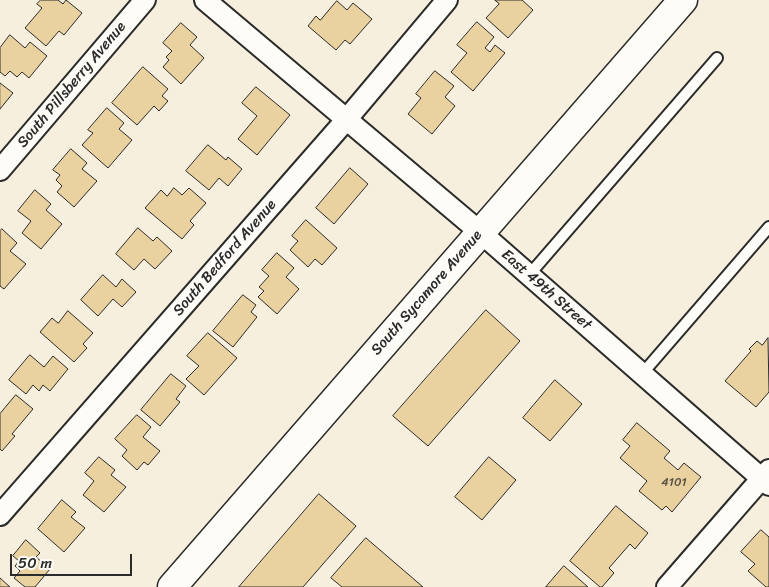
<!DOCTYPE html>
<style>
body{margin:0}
#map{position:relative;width:769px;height:587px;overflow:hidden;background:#f7efdd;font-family:Sriracha,sans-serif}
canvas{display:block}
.scale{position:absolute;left:10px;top:554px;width:122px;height:22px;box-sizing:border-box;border:2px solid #2b2b2b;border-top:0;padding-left:6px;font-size:15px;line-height:18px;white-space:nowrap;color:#2b2b2b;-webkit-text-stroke:4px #fdfcf7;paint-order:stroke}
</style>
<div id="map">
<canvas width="769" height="587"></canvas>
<div class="scale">50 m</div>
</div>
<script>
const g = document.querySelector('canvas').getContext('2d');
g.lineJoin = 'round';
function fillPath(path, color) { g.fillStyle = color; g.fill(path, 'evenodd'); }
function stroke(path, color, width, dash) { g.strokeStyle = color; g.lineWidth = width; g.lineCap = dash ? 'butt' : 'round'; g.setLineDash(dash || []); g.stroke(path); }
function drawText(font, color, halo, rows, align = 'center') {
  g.font = font + ' Sriracha,sans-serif'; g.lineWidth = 4; g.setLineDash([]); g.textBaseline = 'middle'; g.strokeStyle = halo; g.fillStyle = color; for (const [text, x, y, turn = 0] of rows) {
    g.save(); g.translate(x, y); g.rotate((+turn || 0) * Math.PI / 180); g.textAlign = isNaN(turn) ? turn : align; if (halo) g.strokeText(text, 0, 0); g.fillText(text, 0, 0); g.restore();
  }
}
const building = new Path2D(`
 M41 0H58L63 4 66 0 82 13 64 35 59 31 46 46 25 28 42 8 37 4Z
 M495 0H522L533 10 508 38 486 18 499 4Z
 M337 1 347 10 353 3 372 19 350 44 345 40 336 50 308 26 316 16 320 20Z
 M477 22 494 37 485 48 490 52 495 45 505 53 473 91 451 72 467 53 457 45Z
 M181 23 197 37 190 45 204 58 181 84 163 67 169 60 166 57 172 51 163 43Z
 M10 35 25 48 30 42 47 56 29 78 22 72 17 77 10 71 5 76 0 72V48Z
 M143 67 168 89 162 96 168 101 159 111 154 106 137 125 112 103Z
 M435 71 454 86 445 97 455 106 432 134 408 114 421 98 416 94Z
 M0 83 13 93 0 109Z
 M256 87 290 115 257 155 238 139 257 116 242 103Z
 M107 108 124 123 119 129 132 140 108 168 82 145 93 133 88 130Z
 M208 145 226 160 228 157 242 169 228 186 219 178 209 190 186 171Z
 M71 149 87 163 82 169 97 181 74 207 57 192 62 186 56 180 60 175 53 170Z
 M350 168 368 184 334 224 316 208Z
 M174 188 182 195 189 188 206 203 190 221 194 225 182 239 145 208 161 190 167 196Z
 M35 190 51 204 46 210 62 224 41 249 22 233 31 221 18 211Z
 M306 220 337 248 322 265 315 259 308 267 290 250 298 241 292 236Z
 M138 228 153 241 157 237 172 251 155 269 144 259 134 270 116 254Z
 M2 229 17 243 10 251 26 264 4 289 0 286V231Z
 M277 253 294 268 286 277 299 289 277 314 258 297 264 291 259 287 269 276 262 270Z
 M103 275 116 287 122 279 136 292 122 307 113 299 98 316 81 300Z
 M243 295 256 305 251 312 257 317 233 347 213 331Z
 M486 310 520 341 428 446 393 416Z
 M68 311 93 333 83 344 87 348 74 362 40 332 52 318 58 323Z
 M208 333 237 358 204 395 186 379 199 366 187 356Z
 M768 338 769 392 756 407 725 381 751 351 749 349 757 341 762 345Z
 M30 355 44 367 53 356 68 369 50 391 43 385 39 391 33 385 26 394 9 380Z
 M171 374 186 386 176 399 180 402 160 426 141 410Z
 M555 380 582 404 550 441 523 418Z
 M16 395 33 409 12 434 15 436 2 451 0 449V414Z
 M137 415 151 427 143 437 160 451 148 465 144 462 137 470 122 456 127 450 115 439Z
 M637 423 670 451 664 458 678 470 684 463 701 477 672 512 666 506 662 510 639 491 647 481 620 458 630 446 623 440Z
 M99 457 115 470 111 475 126 487 104 512 83 495 94 481 85 473Z
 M489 457 516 480 482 520 455 497Z
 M319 494 356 526 303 587H239Z
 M62 500 76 512 71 517 85 528 64 552 38 529Z
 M616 506 648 533 635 549 630 544 609 568 614 573 602 587H600L570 561Z
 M761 530 769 537V587H766L748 571 755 564 741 552Z
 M366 538 423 587H342L331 578Z
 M26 540 40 553 36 557 50 569 35 587H25L14 578 20 571 15 566 19 561 13 556Z
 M564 566 588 587H546Z
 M0 578 10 587H0Z`);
const service = new Path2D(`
 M529 275 717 58
 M642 374 769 227`);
const minor = new Path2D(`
 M205 0 480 232 769 485
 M0 170 145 0
 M0 515 346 120 447 0
 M667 587 769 470`);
const secondary = new Path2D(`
 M172 587 683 0`);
const numberNames = [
 ["4101",674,483]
];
const streetNames = [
 ["South Pillsberry Avenue",72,85,-50],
 ["South Bedford Avenue",225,258,-49],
 ["East 49th Street",546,290,41],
 ["South Sycamore Avenue",427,293,-49]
];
fillPath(building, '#ead2a0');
stroke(building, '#2b2b2b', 1);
stroke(service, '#2b2b2b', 14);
stroke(minor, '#2b2b2b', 24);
stroke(secondary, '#2b2b2b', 31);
stroke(service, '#fdfcf7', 10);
stroke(minor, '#fdfcf7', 20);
stroke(secondary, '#fdfcf7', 28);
drawText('12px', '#5b5548', null, numberNames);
drawText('15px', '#2b2b2b', '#fdfcf7', streetNames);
</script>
